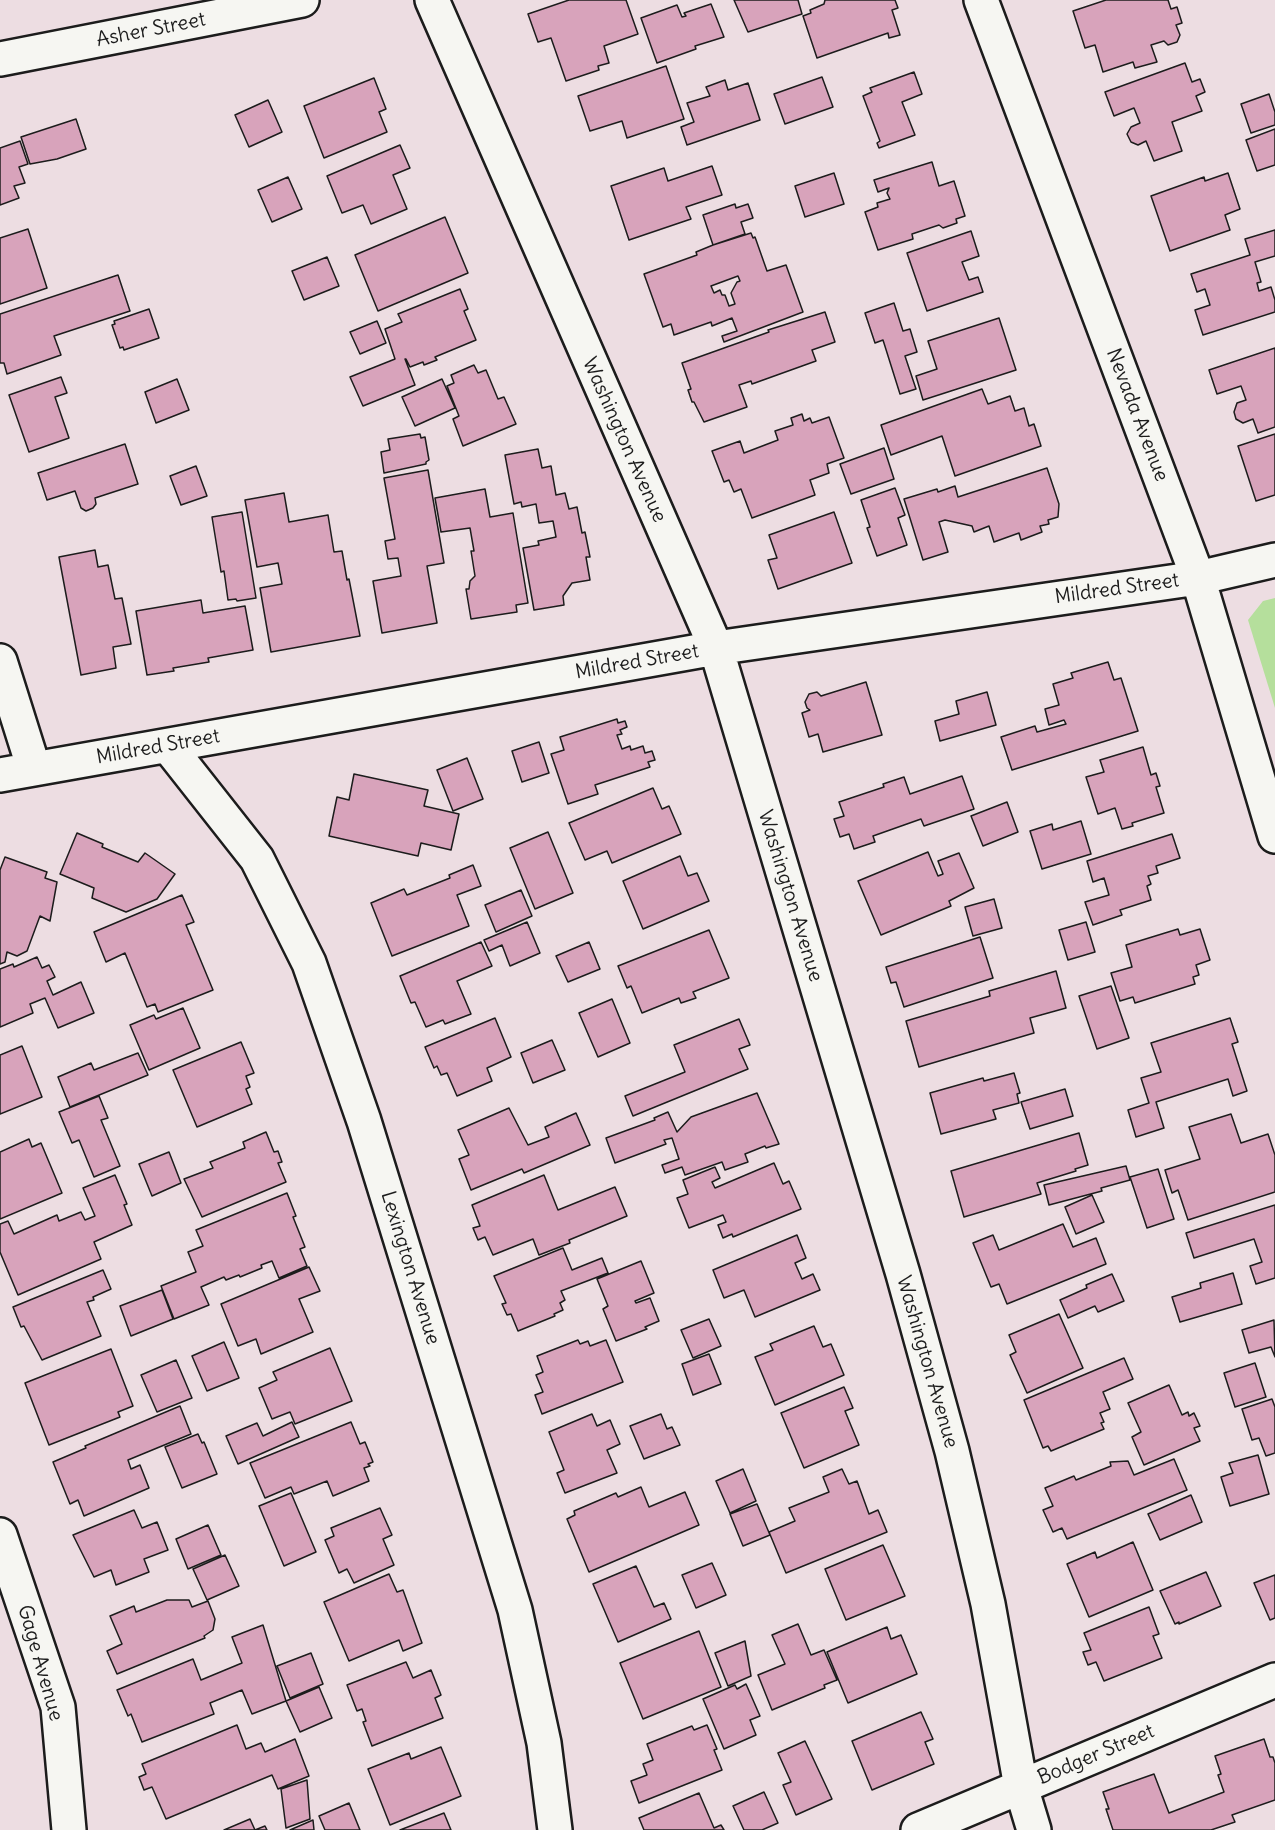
<!DOCTYPE html>
<style>
body{margin:0}
canvas{display:block;background:#eddde2}
</style>
<canvas width="1275" height="1830"></canvas>
<script>
const g = document.querySelector('canvas').getContext('2d');
g.lineJoin = 'round';
function fillPath(path, color) { g.fillStyle = color; g.fill(path, 'evenodd'); }
function stroke(path, color, width, dash) { g.strokeStyle = color; g.lineWidth = width; g.lineCap = dash ? 'butt' : 'round'; g.setLineDash(dash || []); g.stroke(path); }
function drawText(font, color, halo, rows, align = 'center') {
  g.font = font + ' Delius,sans-serif'; g.lineWidth = 5; g.setLineDash([]); g.textBaseline = 'middle'; g.strokeStyle = halo; g.fillStyle = color; for (const [text, x, y, turn = 0] of rows) {
    g.save(); g.translate(x, y); g.rotate((+turn || 0) * Math.PI / 180); g.textAlign = isNaN(turn) ? turn : align; if (halo) g.strokeText(text, 0, 0); g.fillText(text, 0, 0); g.restore();
  }
}
const green = new Path2D(`
 M1275 598V708L1248 620 1263 601Z`);
const building = new Path2D(`
 M569 0H626L638 34 604 46 609 63 598 66 599 70 566 81 551 38 538 42 528 14Z
 M734 0H798L802 14 748 32Z
 M825 0H895L898 8 892 10 900 35 889 38 888 33 817 58 803 16 811 13 810 10 824 4Z
 M1106 0H1168L1171 9 1177 7 1182 23 1176 25 1180 35 1177 42 1168 45 1164 41 1151 45 1157 62 1135 68 1133 62 1103 72 1095 45 1085 48 1073 11Z
 M711 4 724 37 695 46 696 49 657 63 641 18 677 5 682 17 686 16 684 13Z
 M1185 63 1192 82 1200 79 1205 92 1196 96 1202 111 1172 122 1182 151 1154 161 1146 141 1138 145 1131 142 1127 134 1131 127 1140 123 1134 108 1114 116 1105 92Z
 M666 66 684 119 627 138 622 121 590 131 578 96Z
 M914 72 922 94 902 102 915 135 879 148 877 143 880 141 863 96 872 92 870 88Z
 M822 77 833 107 785 124 774 94Z
 M374 78 386 109 379 112 387 132 324 158 304 106Z
 M725 80 728 90 748 83 760 120 687 145 681 127 694 122 687 103 710 96 706 87Z
 M1269 94 1275 112V125L1251 133 1241 104Z
 M268 100 282 132 249 147 235 115Z
 M76 119 86 149 57 159 30 164 21 137Z
 M1275 129V165L1257 171 1246 140Z
 M20 141 28 164 19 167 25 183 14 186 19 198 0 205V148Z
 M400 145 410 168 393 175 407 209 371 224 363 205 342 213 327 176Z
 M932 162 939 186 954 181 965 216 956 219 957 223 943 228 939 225 912 234 913 239 878 250 865 212 878 207 877 203 890 199 887 193 889 188 878 192 874 180Z
 M712 166 722 195 686 207 691 219 629 240 611 186 664 168 668 181Z
 M834 173 844 204 805 217 795 186Z
 M1228 173 1240 209 1225 215 1230 230 1170 251 1151 196 1204 177 1205 181Z
 M288 177 302 209 272 222 258 190Z
 M735 204 736 208 748 204 753 218 741 222 745 234 713 245 703 215Z
 M445 217 468 273 378 311 355 255Z
 M28 229 47 288 0 304V238Z
 M1275 230V256L1255 262 1261 282 1257 283 1259 291 1271 287 1275 300V312L1203 335 1195 310 1210 305 1205 289 1197 292 1191 274 1250 255 1245 239Z
 M971 231 979 256 962 262 969 280 978 277 983 292 927 311 907 253Z
 M751 233 753 238 755 237 767 271 786 265 803 312 724 342 722 336 737 331 732 318 712 326 711 322 674 335 671 324 663 327 644 274 697 255 696 252 713 245ZM738 276 740 281 737 282 731 293 735 304 729 306 725 295H722L720 290 714 293 711 286Z
 M327 257 339 286 304 300 292 271Z
 M118 275 130 311 54 336 61 355 7 374 4 363H0V314Z
 M460 289 468 309 464 311 476 340 435 357 437 360 424 365 423 362 410 367 406 359H405L415 385 363 406 350 377 395 359 385 329 402 322 398 314Z
 M894 303 903 331 910 329 917 352 905 356 916 389 900 394 883 340 875 343 865 313Z
 M149 309 159 338 124 350 123 347 120 348 112 325 115 324 114 321Z
 M825 312 835 342 812 350 816 361 752 384 751 381 739 385 747 407 704 422 694 402H692L688 390 691 389 682 363 769 332 768 330Z
 M999 318 1016 370 923 400 916 376 937 369 928 341Z
 M377 321 386 343 360 354 350 332Z
 M1275 348V427L1258 433 1253 419 1243 423 1236 419 1234 412 1237 403 1246 400 1241 386 1217 394 1209 370Z
 M474 365 478 373 486 370 498 399 504 397 516 424 463 446 453 419 459 416 447 386 454 383 451 375Z
 M61 377 67 393 55 397 69 438 29 452 9 395Z
 M177 379 189 410 156 423 145 392Z
 M442 379 455 408 415 426 402 397Z
 M982 389 988 404 1010 396 1015 411 1024 408 1029 426 1034 424 1041 446 955 476 942 436 891 455 881 425Z
 M802 414 804 421 810 418 812 423 829 417 844 458 827 464 829 473 810 480 815 495 752 518 741 489 734 492 729 480 724 482 712 451 740 441 744 453 778 440 775 431 793 425 791 418Z
 M420 434 421 438 425 437 429 460 426 462V464L384 473 381 452 390 450 388 439Z
 M1275 434V495L1256 501 1238 446Z
 M125 444 138 484 95 498 96 504 93 508 86 511 81 508 75 491 47 500 38 473Z
 M884 448 894 479 851 494 840 464Z
 M538 449 542 468 551 466 556 495 565 493 569 509 577 507 582 533 585 532 590 557H586L590 580 572 583 563 596 564 605 534 610 523 548 539 545 538 541 556 537 553 521 539 523 536 504 522 507 521 502 514 504 505 455Z
 M196 466 207 496 181 505 170 476Z
 M1047 468 1059 504 1058 517 1048 520 1049 524 1040 526 1042 532 1021 540 1019 533 994 542 989 526 974 532 972 526 945 520 939 522 948 552 923 560 904 499 937 489 938 492 955 486 958 497Z
 M428 470 444 563 427 566 437 623 382 633 373 581 401 576 398 558 388 559 385 541 395 539 384 478Z
 M895 488 905 515 898 518 907 545 877 556 867 528 870 527 861 500Z
 M485 489 490 517 513 513 528 603 516 605 517 612 471 619 466 589H469L470 581 475 576 471 551H474L470 528 441 532 435 498Z
 M284 493 289 522 328 515 334 552 342 551 347 580 349 579 360 636 271 652 260 588 282 584 278 563 257 567 245 500Z
 M242 512 256 598 237 601 236 599 228 600 224 571 221 572 212 517Z
 M834 512 852 563 778 589 768 560 777 558 769 535Z
 M95 550 98 567 108 565 115 599 122 598 131 644 113 647 116 668 81 675 59 557Z
 M201 600 203 613 245 606 253 650 208 658 209 662 173 668 174 671 147 675 136 611Z
 M1108 662 1114 680 1121 678 1138 731 1012 770 1001 737 1035 726 1037 732 1066 724 1064 720 1049 725 1045 709 1059 705 1053 684 1073 678 1071 673Z
 M866 682 882 735 823 752 818 734 809 737 802 713 810 710 807 708 805 702 809 694 817 692 821 696Z
 M987 692 996 725 940 741 935 721 959 714 956 701Z
 M617 719 618 723 625 721 627 727 620 730 622 734 617 735 622 749 630 746 631 750 643 746 645 753 652 751 655 760 648 762 650 767 595 785 598 794 568 804 551 754 564 750 560 737Z
 M539 742 549 773 522 782 512 751Z
 M1143 747 1151 775 1156 773 1160 786 1156 787 1164 813 1132 823 1133 826 1122 829 1115 808 1098 814 1086 777 1104 772 1100 760Z
 M467 758 483 799 453 811 437 770Z
 M354 774 428 790 424 806 459 814 451 850 421 843 418 856 329 836 337 797 349 800Z
 M962 776 974 809 924 826 921 819 873 836 875 842 854 849 849 834 840 837 834 819 844 816 839 802 884 787 883 784 904 777 910 794Z
 M653 788 662 809 669 806 681 834 612 863 607 851 585 860 569 823Z
 M1007 802 1018 832 983 846 971 816Z
 M1081 821 1091 854 1042 869 1030 831 1052 824 1053 830Z
 M548 832 573 893 535 909 510 848Z
 M77 833 103 844 102 847 138 862 145 853 175 874 157 899 126 912 92 898 94 888 60 874Z
 M1172 834 1180 858 1156 866 1158 873 1148 876 1151 884 1147 886 1151 900 1120 910 1122 915 1093 925 1085 902 1109 895 1104 878 1093 882 1087 861Z
 M928 852 938 876 943 874 938 861 959 853 974 888 949 901 951 906 881 935 858 881Z
 M680 856 688 876 697 873 709 901 643 929 623 881Z
 M5 857 47 872 45 878 57 882 50 921 40 916 27 951 17 956 7 952 5 962 0 964V870Z
 M473 865 481 886 457 895 469 926 392 956 371 903 404 889 407 895 450 878 449 875Z
 M521 890 532 916 496 932 485 905Z
 M182 895 194 922 186 925 213 990 158 1012 155 1004 147 1007 125 953 106 962 94 932Z
 M994 899 1002 928 973 936 965 907Z
 M527 922 540 953 510 966 502 945 489 951 484 940Z
 M1086 922 1095 952 1068 960 1059 930Z
 M1178 929 1180 935 1200 929 1210 960 1196 965 1199 975 1193 977 1195 984 1135 1003 1133 997 1120 1001 1111 973 1132 967 1126 945Z
 M709 930 729 978 693 992 696 998 681 1003 679 998 642 1013 631 986 627 988 618 966Z
 M980 937 993 978 904 1007 896 982 891 983 886 967Z
 M481 942 492 966 457 981 471 1014 445 1024 443 1020 426 1027 415 1002 411 1003 400 976Z
 M589 942 600 969 568 982 556 956Z
 M37 957 42 968 49 965 55 977 47 981 53 995 81 982 94 1013 58 1028 45 998 30 1004 33 1013 0 1027V969L13 964 14 967Z
 M1056 971 1066 1008 1030 1018 1034 1033 919 1067 906 1021 990 996 989 991Z
 M1111 986 1129 1038 1097 1049 1079 996Z
 M612 999 630 1043 598 1057 579 1013Z
 M183 1008 200 1048 149 1070 130 1025 154 1015 156 1019Z
 M495 1018 511 1057 487 1068 492 1081 457 1096 447 1073 441 1075 437 1066 434 1068 425 1047Z
 M1230 1018 1238 1042 1232 1044 1247 1091 1233 1096 1228 1079 1156 1102 1164 1128 1136 1137 1128 1110 1149 1103 1141 1078 1161 1072 1151 1043Z
 M739 1019 750 1045 739 1049 748 1069 633 1116 625 1096 685 1072 674 1045Z
 M552 1040 565 1070 533 1083 521 1053Z
 M241 1042 254 1073 246 1076 250 1087 246 1089 252 1104 197 1127 173 1070Z
 M22 1046 42 1097 0 1114V1055Z
 M138 1053 148 1075 70 1107 58 1077 91 1063 94 1070Z
 M1014 1073 1020 1093 1017 1094 1019 1103 993 1110 996 1119 941 1134 930 1093 983 1078 984 1081Z
 M1065 1089 1073 1116 1030 1129 1021 1102Z
 M757 1093 779 1144 766 1148 765 1146 745 1154 748 1162 725 1170 722 1162 685 1175 682 1167 665 1173 662 1165 679 1159 672 1138 664 1140 666 1144 615 1163 606 1138 655 1120 654 1118 668 1112 677 1132 691 1117Z
 M99 1096 108 1118 101 1120 120 1166 94 1177 79 1140 72 1143 59 1112Z
 M509 1108 528 1145 549 1137 545 1127 576 1113 590 1145 524 1173 522 1169 471 1190 459 1159 469 1155 458 1130Z
 M1231 1114 1241 1143 1268 1134 1275 1155V1192L1188 1220 1178 1190 1172 1193 1165 1170 1200 1159 1189 1127Z
 M266 1132 274 1152 278 1151 282 1162 278 1163 286 1182 202 1217 184 1179 213 1168 210 1162 245 1148 243 1142Z
 M1079 1133 1088 1165 1075 1169 1076 1171 1037 1183 1041 1194 964 1217 951 1171Z
 M29 1139 32 1147 41 1143 62 1193 0 1219V1152Z
 M169 1152 181 1183 152 1196 139 1164Z
 M774 1163 783 1184 789 1181 801 1209 733 1237 732 1234 723 1238 718 1225 726 1222 723 1215 689 1228 677 1198 688 1194 683 1180 715 1167 720 1178 712 1182 715 1188Z
 M1126 1166 1130 1180 1101 1188 1102 1191 1049 1205 1044 1185Z
 M1158 1169 1174 1219 1147 1228 1130 1177Z
 M115 1175 127 1204 124 1205 132 1225 94 1242 101 1259 18 1295 0 1252V1224L8 1221 14 1234 57 1215 59 1221 81 1212 85 1220 95 1216 83 1188Z
 M544 1175 558 1210 615 1187 627 1216 569 1240 570 1243 539 1255 533 1239 493 1255 485 1237 478 1240 473 1228 480 1226 472 1205Z
 M287 1193 296 1216 293 1217 305 1247 300 1249 307 1266 279 1278 272 1261 261 1265 262 1268 240 1277 239 1275 226 1280 224 1277 201 1287 209 1305 174 1319 161 1286 196 1272 188 1252 203 1246 196 1230Z
 M1092 1195 1104 1222 1076 1234 1065 1207Z
 M1275 1205V1278L1256 1284 1250 1266 1262 1262 1254 1239 1194 1258 1186 1233Z
 M1063 1224 1073 1247 1096 1238 1106 1264 1007 1304 999 1284 991 1287 973 1243 993 1235 999 1250Z
 M797 1235 806 1258 795 1263 802 1279 813 1274 820 1290 755 1317 744 1290 724 1298 713 1270Z
 M563 1248 572 1270 602 1258 608 1273 561 1291 565 1300 560 1303 563 1310 554 1314 555 1316 518 1331 511 1314 507 1315 502 1304 506 1303 494 1276Z
 M641 1261 654 1293 635 1301 636 1303 650 1298 659 1321 645 1327 647 1329 616 1341 603 1309 608 1306 597 1279Z
 M309 1267 320 1291 299 1299 313 1332 261 1354 256 1339 238 1346 221 1304Z
 M103 1270 111 1289 93 1297 94 1300 87 1302 101 1336 42 1360 24 1326 21 1327 13 1307Z
 M1233 1273 1242 1304 1180 1322 1172 1297 1201 1288 1200 1283Z
 M1112 1274 1124 1301 1098 1312 1095 1306 1068 1318 1060 1300 1087 1288 1086 1285Z
 M162 1290 173 1319 131 1336 120 1306Z
 M1059 1314 1083 1368 1027 1393 1010 1355 1016 1352 1009 1335Z
 M709 1319 721 1346 693 1358 681 1330Z
 M1274 1320 1275 1357 1271 1347 1249 1353 1242 1330Z
 M814 1326 823 1347 831 1344 844 1375 775 1405 755 1357 773 1350 770 1344Z
 M578 1340 580 1344 588 1341 590 1346 606 1340 623 1382 542 1414 535 1395 543 1392 536 1375 543 1372 537 1356Z
 M224 1342 239 1378 207 1391 192 1356Z
 M330 1348 352 1401 295 1424 290 1412 272 1419 259 1388 277 1380 273 1372Z
 M111 1349 133 1406 118 1412 120 1417 49 1445 25 1383Z
 M709 1354 721 1384 693 1395 682 1364Z
 M1124 1358 1133 1379 1103 1392 1110 1409 1100 1413 1104 1422 1101 1423 1104 1429 1051 1451 1048 1446 1043 1448 1024 1400Z
 M176 1360 192 1398 157 1412 141 1375Z
 M1255 1363 1266 1397 1235 1407 1224 1373Z
 M1169 1385 1182 1415 1188 1412 1189 1416 1194 1413 1200 1426 1194 1428 1200 1441 1144 1465 1132 1437 1141 1432 1128 1403Z
 M844 1387 853 1408 845 1411 859 1445 804 1468 781 1413Z
 M1272 1399 1275 1407V1453L1266 1456 1259 1438 1252 1440 1242 1409Z
 M180 1406 191 1434 128 1460 131 1469 140 1465 149 1488 84 1516 78 1500 70 1504 53 1462 86 1448 85 1446Z
 M592 1414 597 1426 610 1420 620 1444 607 1450 617 1473 565 1493 557 1473 564 1470 549 1432Z
 M661 1414 667 1429 672 1427 680 1445 644 1459 630 1426Z
 M292 1422 299 1437 238 1464 226 1436 257 1423 263 1436Z
 M351 1422 360 1444 365 1442 373 1462 368 1464 370 1466 364 1468 369 1481 333 1496 327 1481 294 1494 291 1487 265 1498 250 1463Z
 M198 1434 202 1443 204 1442 217 1474 182 1488 165 1447Z
 M1258 1455 1269 1494 1230 1506 1221 1477 1233 1473 1229 1463Z
 M1174 1459 1187 1490 1067 1539 1062 1528 1053 1532 1043 1510 1053 1506 1045 1488 1074 1476 1076 1480 1111 1466 1110 1462 1128 1461 1134 1475Z
 M743 1469 756 1501 730 1513 716 1481Z
 M842 1469 849 1484 857 1481 869 1514 878 1510 887 1532 786 1573 769 1532 795 1521 789 1508 829 1492 823 1477Z
 M641 1487 649 1507 685 1492 699 1525 589 1572 567 1519 575 1515 574 1511 616 1493 618 1497Z
 M291 1493 316 1552 284 1566 259 1506Z
 M1191 1495 1202 1522 1160 1540 1148 1514Z
 M757 1504 770 1535 743 1546 730 1514Z
 M380 1508 392 1535 383 1539 394 1565 354 1583 347 1569 339 1573 325 1540 334 1536 331 1528Z
 M134 1510 142 1528 157 1522 168 1550 144 1559 149 1572 116 1585 111 1570 94 1577 73 1535Z
 M208 1525 221 1555 188 1569 176 1539Z
 M1133 1542 1153 1590 1089 1617 1067 1564 1095 1552 1097 1558Z
 M883 1545 905 1596 846 1620 825 1569Z
 M225 1555 239 1586 207 1600 193 1569Z
 M712 1563 726 1595 696 1608 682 1575Z
 M636 1566 654 1607 664 1603 671 1619 618 1642 593 1584Z
 M1206 1572 1221 1606 1179 1624V1622L1175 1624 1160 1591Z
 M389 1574 397 1592 403 1590 422 1643 403 1651 399 1640 349 1661 324 1602Z
 M1275 1575V1618L1270 1620 1254 1583Z
 M167 1600H189L192 1607 208 1601 215 1619 213 1630 204 1636 205 1638 117 1674 107 1651 122 1644 110 1616 134 1606 136 1612Z
 M1149 1607 1159 1634 1153 1636 1162 1658 1104 1681 1096 1662 1088 1665 1083 1652 1091 1650 1084 1633Z
 M798 1624 811 1655 824 1650 837 1680 824 1685 825 1688 772 1710 758 1675 785 1664 772 1635Z
 M263 1625 286 1701 252 1714 242 1690 210 1703 214 1714 142 1742 131 1714 128 1716 117 1690 193 1659 201 1680 242 1663 232 1637Z
 M887 1627 891 1639 901 1635 917 1674 848 1703 827 1652Z
 M699 1631 721 1687 643 1719 620 1663Z
 M745 1641 751 1676 728 1686 715 1653Z
 M311 1653 323 1684 290 1698 277 1666Z
 M406 1662 413 1678 431 1670 441 1695 435 1698 443 1718 372 1746 363 1722 366 1721 362 1709 357 1711 347 1685Z
 M746 1684 760 1716 750 1720 756 1735 724 1749 703 1699 735 1685 737 1689Z
 M319 1687 332 1718 300 1732 286 1701Z
 M921 1712 933 1739 925 1742 934 1764 872 1790 852 1741Z
 M237 1725 246 1749 261 1743 265 1752 295 1739 309 1776 278 1789 272 1775 166 1819 152 1787 144 1790 139 1777 146 1774 142 1764Z
 M707 1725 717 1749 714 1750 722 1770 639 1803 631 1781 647 1775 643 1764 653 1760 647 1744 692 1726 694 1730Z
 M1264 1739 1270 1757H1273L1275 1763V1800L1232 1815 1235 1822 1211 1830H1113L1106 1809H1109L1103 1792 1154 1774 1169 1813 1224 1792 1218 1775 1221 1774 1215 1756Z
 M805 1741 832 1799 796 1815 783 1785 791 1782 778 1753Z
 M441 1747 461 1796 390 1825 368 1769 409 1753 411 1759Z
 M307 1780 310 1819 286 1828 281 1789Z
 M764 1792 778 1823 762 1830H744L733 1806Z
 M699 1793 714 1828 721 1825 724 1830H644L639 1818Z
 M349 1803 360 1830H325L319 1816Z
 M444 1813 451 1830H400Z
 M250 1819 255 1830 265 1826 267 1830H224Z
 M313 1820 314 1830H290Z`);
const minor = new Path2D(`
 M432 0 716 648 903 1274 952 1451 988 1604 1021 1787 1034 1830
 M981 0 1198 578 1275 836
 M0 59 302 0
 M0 661 34 769
 M168 746 257 859 309 963 364 1121 515 1610 544 1743 555 1830
 M0 775 716 648 1198 578 1275 560
 M0 1535 58 1707 69 1830
 M918 1830 1275 1680`);
const streetNames = [
 ["Asher Street",151,30,-11],
 ["Nevada Avenue",1137,415,69],
 ["Washington Avenue",624,440,66],
 ["Mildred Street",1117,589,-8],
 ["Mildred Street",637,662,-10],
 ["Mildred Street",158,747,-10],
 ["Washington Avenue",790,896,73],
 ["Lexington Avenue",410,1268,73],
 ["Washington Avenue",927,1362,74],
 ["Gage Avenue",40,1663,74],
 ["Bodger Street",1096,1755,-23]
];
fillPath(green, '#b5df9c');
fillPath(building, '#d8a3bb');
stroke(building, '#1c1c1c', 1.5);
stroke(minor, '#1c1c1c', 38);
stroke(minor, '#f6f6f2', 33);
drawText('20px', '#1c1c1c', '#f6f6f2', streetNames);
</script>
